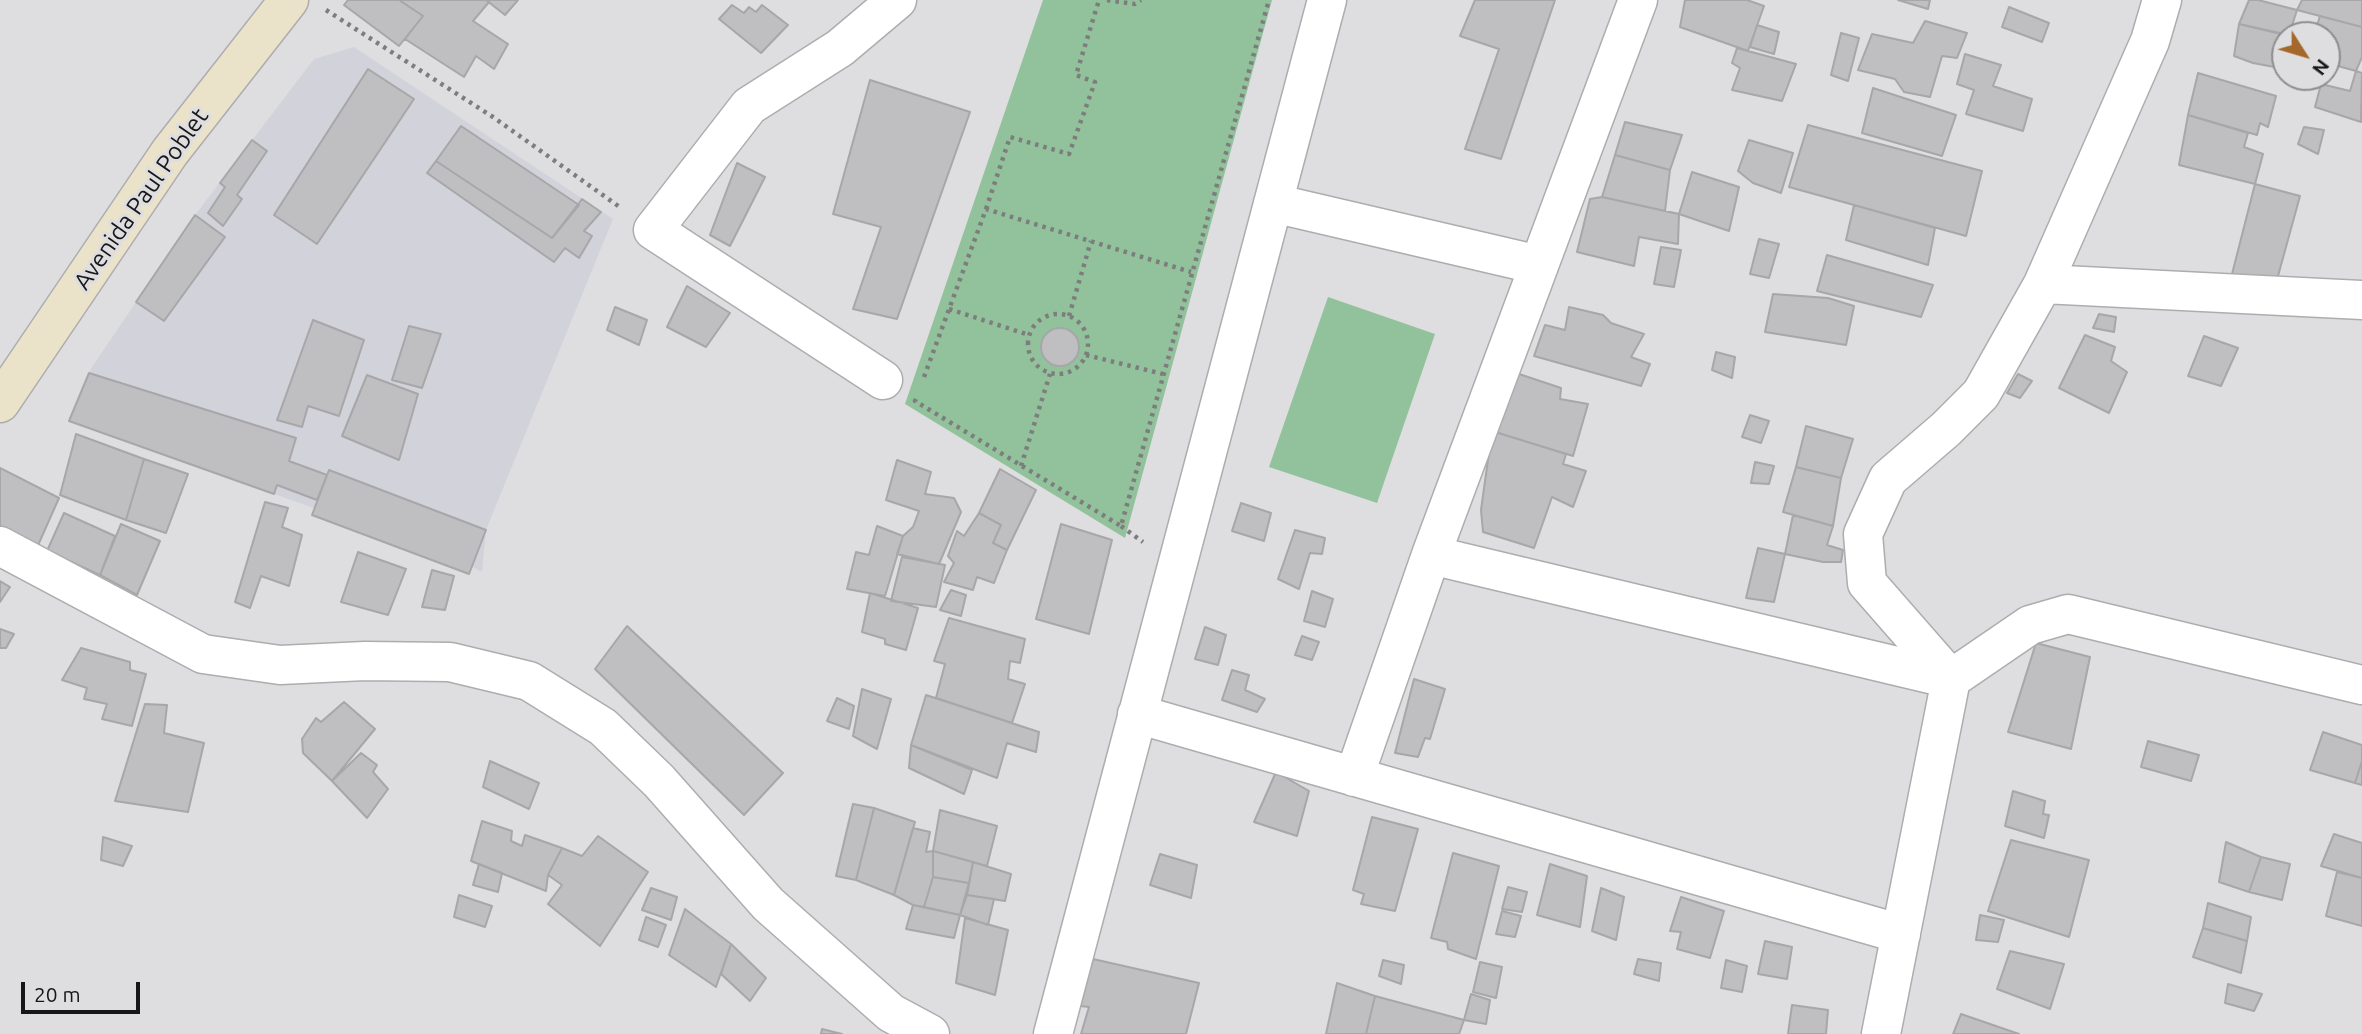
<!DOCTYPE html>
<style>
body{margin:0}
#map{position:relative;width:2362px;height:1034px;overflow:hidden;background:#dedee0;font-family:Ubuntu,sans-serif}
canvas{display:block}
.north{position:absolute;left:2271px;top:21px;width:70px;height:70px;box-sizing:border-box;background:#dedee0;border:2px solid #8e8e90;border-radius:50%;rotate:127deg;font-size:19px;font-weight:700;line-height:28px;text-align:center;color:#171718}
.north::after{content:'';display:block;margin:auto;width:24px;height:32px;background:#a4672c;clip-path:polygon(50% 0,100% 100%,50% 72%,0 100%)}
.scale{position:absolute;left:21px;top:982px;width:119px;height:32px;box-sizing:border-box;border:4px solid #171718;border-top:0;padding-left:9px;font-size:21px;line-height:24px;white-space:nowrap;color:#171718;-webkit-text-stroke:5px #dedee0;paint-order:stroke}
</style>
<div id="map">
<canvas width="2362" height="1034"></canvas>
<div class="north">N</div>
<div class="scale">20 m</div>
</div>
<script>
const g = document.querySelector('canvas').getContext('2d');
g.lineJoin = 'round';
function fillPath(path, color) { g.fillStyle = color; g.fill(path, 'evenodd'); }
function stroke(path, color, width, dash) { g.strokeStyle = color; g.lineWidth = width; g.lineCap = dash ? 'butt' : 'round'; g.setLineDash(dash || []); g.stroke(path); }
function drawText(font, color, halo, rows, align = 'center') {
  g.font = font + ' Ubuntu,sans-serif'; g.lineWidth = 6; g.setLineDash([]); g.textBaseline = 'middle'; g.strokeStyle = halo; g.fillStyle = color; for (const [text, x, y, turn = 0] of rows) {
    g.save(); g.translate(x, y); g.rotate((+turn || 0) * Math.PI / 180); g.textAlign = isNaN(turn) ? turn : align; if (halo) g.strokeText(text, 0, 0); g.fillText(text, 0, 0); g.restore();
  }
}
const built = new Path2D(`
 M354 47 613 219 486 530 482 572 460 560 69 421 92 367 195 215 314 59Z`);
const green = new Path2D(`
 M1043 0H1272L1125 538 905 404Z
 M1328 297 1435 334 1377 503 1269 467Z`);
const building = new Path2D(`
 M348 0H399L423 16 399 46 344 5Z
 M399 0H486L489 2 473 21 508 44 494 69 476 56 464 77 405 39 423 16Z
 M486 0H518L505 15Z
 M1475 0H1555L1501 159 1465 149 1499 49 1460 36Z
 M1685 0H1747L1764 6 1748 51 1680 27Z
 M1898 0H1930L1928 9Z
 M2249 0H2258L2297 10 2289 35 2239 24Z
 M2302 0H2362V27L2297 10Z
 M732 5 744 13 749 7 756 12 762 5 788 25 761 53 719 19Z
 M2009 7 2049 23 2042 42 2002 27Z
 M2320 16 2362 27V57L2356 71 2327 63V35H2314Z
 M1925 21 1967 33 1957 58 1942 56 1930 97 1904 92 1895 79 1858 70 1872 34 1913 43Z
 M2239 24 2285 35V69L2253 63 2234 56Z
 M1757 25 1779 32 1774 54 1750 47Z
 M1841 33 1859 38 1848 81 1831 75Z
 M1737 48 1796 64 1782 101 1732 90 1740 68 1732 63Z
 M1965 54 2001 65 1993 86 2032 99 2023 131 1966 114 1974 90 1957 84Z
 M368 69 414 99 317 244 274 215Z
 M2356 71 2362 73 2361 122 2315 107 2321 84 2350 91Z
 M2198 73 2276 96 2268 127 2260 123 2257 135 2188 115Z
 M870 80 970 112 897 319 853 309 881 227 833 214Z
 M1873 88 1956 115 1942 156 1862 133Z
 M2188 115 2248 133 2244 147 2263 154 2255 184 2179 165Z
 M1625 122 1682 135 1670 170 1615 155Z
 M1808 125 1982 171 1966 236 1789 187Z
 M461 126 579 205 552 238 436 161Z
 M2304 127 2324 130 2318 154 2298 144Z
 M252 140 267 151 237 195 242 199 223 226 208 213 225 187 220 183Z
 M1749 140 1793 153 1781 193 1753 183 1738 171Z
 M1615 155 1670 170 1665 211 1602 197Z
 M436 161 552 238 582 199 601 212 584 231 592 236 579 258 565 248 554 262 427 173Z
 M737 163 765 177 730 246 710 235Z
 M1692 172 1739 187 1729 231 1679 214Z
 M2255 184 2300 196 2275 287 2231 278Z
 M1602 197 1679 214 1678 244 1639 237 1634 266 1577 252 1590 199Z
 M1854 205 1935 228 1928 265 1846 240Z
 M195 215 225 237 164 321 136 302Z
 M1759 239 1779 244 1769 278 1750 274Z
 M1661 247 1681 250 1674 287 1654 284Z
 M1827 255 1933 285 1921 317 1817 291Z
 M687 286 730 313 706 347 667 327Z
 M1773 294 1828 298 1854 306 1846 345 1765 332Z
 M615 307 647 320 639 345 607 330Z
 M1569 307 1603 315 1611 323 1644 334 1631 357 1650 364 1641 386 1534 356 1545 325 1565 330Z
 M2099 314 2116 317 2114 332 2093 328Z
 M313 320 364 340 339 416 308 406 302 427 277 420Z
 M409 326 441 334 422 388 392 380Z
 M1041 347a19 19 0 1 1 38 0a19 19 0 1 1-38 0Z
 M2085 335 2115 347 2111 361 2127 372 2109 413 2059 388Z
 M2204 336 2238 348 2221 386 2188 376Z
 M1716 352 1735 357 1732 378 1712 370Z
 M1510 371 1561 388 1560 399 1588 404 1573 456 1492 431Z
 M89 373 296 438 289 461 327 475 317 500 277 485 274 494 69 421Z
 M2018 374 2032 381 2020 398 2007 393Z
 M367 375 418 394 399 460 342 436Z
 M1750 415 1769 421 1761 443 1742 437Z
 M1806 426 1853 439 1841 478 1796 467Z
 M1492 431 1566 454 1563 464 1586 471 1573 507 1552 497 1534 548 1483 532 1481 510Z
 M76 434 144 459 126 520 60 495Z
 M144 459 188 474 166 533 126 520Z
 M897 460 931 472 925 494 954 498 961 512 939 564 897 554 903 536 913 527 919 511 886 500Z
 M1755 462 1774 466 1769 484 1751 483Z
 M1796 467 1841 478 1833 526 1783 512Z
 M0 468 59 498 35 552 0 535Z
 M1000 469 1036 490 1007 550 993 543 1001 525 979 513Z
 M329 470 486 530 469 574 312 515Z
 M265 502 288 508 282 527 302 535 289 586 261 576 250 608 235 602Z
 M1241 503 1271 513 1264 541 1232 531Z
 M64 513 115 536 100 575 47 551Z
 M979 513 1001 525 993 543 1007 550 994 583 977 577 973 590 944 582 954 563 948 556 957 531 964 536Z
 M1793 515 1833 526 1827 545 1843 550 1841 562H1823L1785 554Z
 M121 524 160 541 137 595 100 575Z
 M1061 524 1112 540 1089 634 1036 619Z
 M877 526 903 536 885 596 847 589 856 552 869 555Z
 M1295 530 1325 538 1322 554 1310 553 1299 589 1278 579Z
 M1758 548 1785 554 1774 602 1746 598Z
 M358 552 406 569 388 615 341 602Z
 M902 557 945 565 936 607 891 601Z
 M432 570 454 576 445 610 422 607Z
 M0 581 10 587 0 602Z
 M951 590 966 595 961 616 940 610Z
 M1312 591 1333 599 1325 627 1304 621Z
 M870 593 918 608 906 650 885 644V639L862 632Z
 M949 618 1025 639 1020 663 1010 661 1008 679 1025 684 1012 723 936 698 945 664 934 661Z
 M627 626 783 773 744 815 595 669Z
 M1205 627 1226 635 1218 665 1195 659Z
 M0 629 14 634 6 648H0Z
 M1302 636 1319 642 1312 660 1295 655Z
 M2036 643 2090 657 2071 749 2008 732Z
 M81 648 130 662V670L146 674 132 726 102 719 107 704 84 699 87 688 62 680Z
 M1232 670 1249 675 1245 690 1265 699 1257 712 1222 700Z
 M1414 679 1445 689 1430 739 1425 738 1418 757 1395 753Z
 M862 689 891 699 877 749 853 736Z
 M926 695 1039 732 1036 752 1007 743 997 778 911 745Z
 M837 698 854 706 849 729 827 721Z
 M344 702 375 729 332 781 303 753 302 739 316 718 321 722Z
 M145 704 167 705 164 733 204 743 188 812 115 801Z
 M2323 732 2362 745V761L2355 783 2310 770Z
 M2148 741 2199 755 2191 781 2141 767Z
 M911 745 972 770 964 794 909 768Z
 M361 753 377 765 373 772 388 789 367 818 332 781Z
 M490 761 539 783 529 809 483 787Z
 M2362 761V785L2355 783Z
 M1276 772 1309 791 1297 836 1254 822Z
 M2013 791 2045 801 2043 814 2049 815 2044 838 2005 826Z
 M853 804 874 808 856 880 836 876Z
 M874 808 915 822 894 895 856 880Z
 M940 810 997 826 987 866 933 851Z
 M1372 817 1418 829 1395 911 1361 904 1364 894 1353 890Z
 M482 821 512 831 511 841 522 846 525 835 562 848 548 875 546 891 471 861Z
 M913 828 930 832 926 852 933 851V877L924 907 913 905 894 895Z
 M2334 834 2362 843V878L2321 866Z
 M598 836 648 872 600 946 548 904 562 885 548 875 562 848 582 856Z
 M103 837 132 846 123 866 101 860Z
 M2011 840 2089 860 2069 937 1988 911Z
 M2226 842 2261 857 2249 892 2219 882Z
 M933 851 973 862 969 883 933 877Z
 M1453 853 1499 866 1476 959 1448 949 1447 942 1431 938Z
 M1160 854 1197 865 1191 898 1150 885Z
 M2261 857 2290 864 2282 900 2249 892Z
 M973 862 1011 874 1005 901 967 895Z
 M479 864 502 873 498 892 473 885Z
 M1550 864 1587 876 1580 927 1537 915Z
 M2337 872 2362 878V926L2326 916Z
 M933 877 969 883 960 915 924 907Z
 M1508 887 1527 892 1522 912 1502 909Z
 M651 888 677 897 671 920 642 910Z
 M1601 888 1624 897 1616 940 1592 931Z
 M459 895 492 906 485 927 454 917Z
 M967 895 994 899 988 925 960 915Z
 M1681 897 1724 911 1710 958 1677 949 1681 932 1670 931Z
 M2208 903 2251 917 2247 941 2203 928Z
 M913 905 960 915 954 938 906 929Z
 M685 909 731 944 716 987 669 955Z
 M1502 911 1521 916 1515 937 1496 934Z
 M1980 915 2004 920 1998 942 1976 940Z
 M646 917 666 925 658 947 639 940Z
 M965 918 1008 930 995 995 956 983Z
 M2203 928 2247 941 2241 973 2193 957Z
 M1765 941 1792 947 1787 979 1758 974Z
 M731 944 766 978 750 1001 721 974Z
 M2010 951 2064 964 2050 1009 1997 989Z
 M1093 959 1199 983 1186 1034H1081L1089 1007 1080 1006Z
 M1638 959 1661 963 1659 981 1634 974Z
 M1383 960 1404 965 1401 984 1379 976Z
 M1726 960 1747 966 1742 992 1721 988Z
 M1480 962 1502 967 1496 998 1473 992Z
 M1337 983 1375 996 1366 1034H1326Z
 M2228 984 2262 994 2254 1011 2225 1003Z
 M1471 994 1490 1000 1486 1024 1464 1020Z
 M1375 996 1464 1020 1459 1034H1366Z
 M1792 1005 1828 1010 1826 1034H1788Z
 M1961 1014 2019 1034H1953Z
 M822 1029 842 1034H821Z`);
const path = new Path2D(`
 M1107 0 1135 4 1141 0
 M326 10 493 117 621 208
 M986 209 1010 137 1069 154 1095 82 1076 75 1099 0
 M949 309 1029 335
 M1028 344a30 30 0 1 1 60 0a30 30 0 1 1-60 0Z
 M1069 316 1091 241
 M1086 355 1163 374
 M924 377 986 209 1191 272
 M916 399 915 401 1121 526 1269 0
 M1021 466 1050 374
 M1121 526 1143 542`);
const street = new Path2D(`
 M1273 203 1539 265
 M2043 284 2362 300
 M883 380 653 230 749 106 840 48 897 0
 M0 546 203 654 280 665 365 661 450 662 529 681 603 727 659 781 768 904 891 1013 930 1034
 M1431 555 1951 679 2030 625 2068 614 2362 685
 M1137 714 1901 934
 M1354 777 1431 555 1638 0
 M1053 1034 1327 0
 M1881 1034 1951 679 1867 583 1863 534 1888 479 1946 429 1981 394 2043 284 2150 41 2162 0`);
const secondary = new Path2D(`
 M0 403 170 152 289 0`);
const streetNames = [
 ["Avenida Paul Poblet",141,199,-55]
];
fillPath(built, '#d2d2db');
fillPath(green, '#92c29b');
fillPath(building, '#bfbec0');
stroke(building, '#a7a6a8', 2);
stroke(street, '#adadaf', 41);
stroke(secondary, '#adadaf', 41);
stroke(path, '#7d7d7e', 4.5, [3.5, 5]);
stroke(street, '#fff', 38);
stroke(secondary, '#ebe2ca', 38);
drawText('24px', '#171718', '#dedee0', streetNames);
</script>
